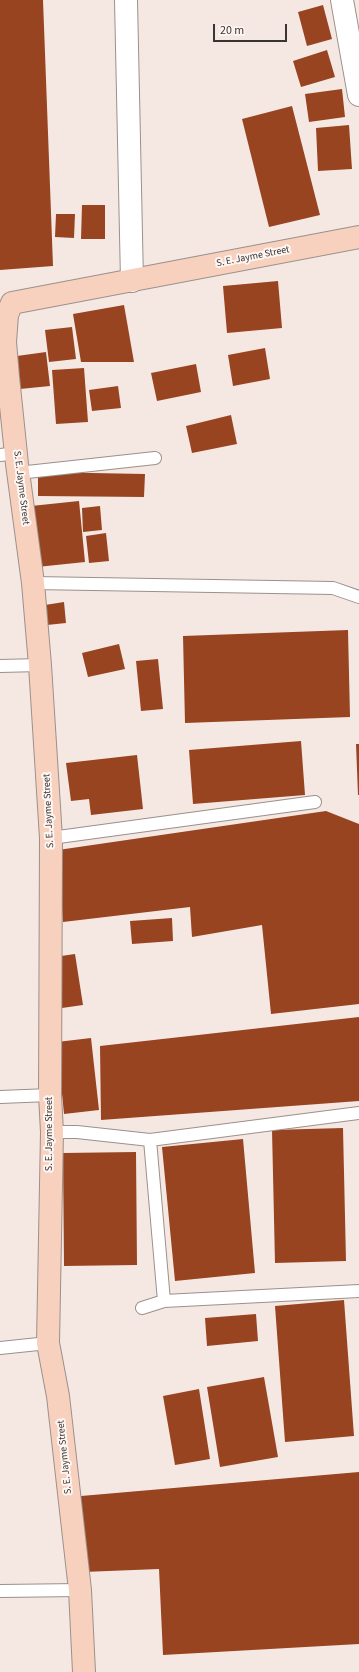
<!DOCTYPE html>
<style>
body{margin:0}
#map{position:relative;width:359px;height:1672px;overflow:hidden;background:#f5e8e3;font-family:"Source Sans 3",sans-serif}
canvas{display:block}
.scale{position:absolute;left:213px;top:24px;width:74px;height:18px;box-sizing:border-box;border:2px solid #393432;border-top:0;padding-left:5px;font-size:12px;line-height:14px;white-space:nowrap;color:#393432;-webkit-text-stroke:3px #fef6f3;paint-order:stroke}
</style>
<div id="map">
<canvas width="359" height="1672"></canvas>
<div class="scale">20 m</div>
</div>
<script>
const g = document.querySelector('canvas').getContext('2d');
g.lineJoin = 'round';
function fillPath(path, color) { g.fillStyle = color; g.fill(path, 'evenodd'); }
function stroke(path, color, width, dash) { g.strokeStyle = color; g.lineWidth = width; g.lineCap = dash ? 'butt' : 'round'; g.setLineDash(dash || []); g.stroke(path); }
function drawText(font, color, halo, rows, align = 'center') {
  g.font = font + ' "Source Sans 3",sans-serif'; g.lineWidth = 4; g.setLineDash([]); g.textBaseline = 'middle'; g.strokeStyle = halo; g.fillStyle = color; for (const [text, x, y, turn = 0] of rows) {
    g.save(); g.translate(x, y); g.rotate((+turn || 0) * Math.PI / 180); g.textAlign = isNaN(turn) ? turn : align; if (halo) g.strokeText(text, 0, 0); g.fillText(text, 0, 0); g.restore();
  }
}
const building = new Path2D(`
 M0 0H43L53 266 0 270Z
 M323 5 332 39 307 46 298 12Z
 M327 50 335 77 301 87 293 61Z
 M342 89 345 117 309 122 305 94Z
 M292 106 320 215 269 227 242 119Z
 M349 125 352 169 318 171 316 128Z
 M82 205H105V239H81Z
 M56 214H75L74 238 55 237Z
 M278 281 282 328 227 333 223 286Z
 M124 305 134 362H81L73 314Z
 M72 327 76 359 49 362 45 330Z
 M265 348 270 379 233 386 228 355Z
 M46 352 50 386 20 389 17 356Z
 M196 364 201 392 157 401 151 373Z
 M84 368 88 422 56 424 52 370Z
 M118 386 121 408 92 411 89 390Z
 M231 415 237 444 192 453 186 426Z
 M38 472 145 474 144 497 38 496Z
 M79 501 85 562 37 567 31 506Z
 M100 506 102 530 83 532 82 508Z
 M106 533 109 561 89 563 86 536Z
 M64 602 66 623 47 625 45 605Z
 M348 630 350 717 185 723 183 636Z
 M119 644 125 669 88 677 82 653Z
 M158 659 163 709 141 711 136 661Z
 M301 741 305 795 193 804 189 750Z
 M356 744H359V795H358Z
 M137 755 143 809 91 815 89 799 71 801 66 763Z
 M326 811 359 824V1004L271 1014 262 925 192 937 190 907 63 922 58 850Z
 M172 918 173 941 132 944 130 921Z
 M75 954 83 1005 62 1008 54 957Z
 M359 1017V1101L101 1120 100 1046Z
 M91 1038 99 1110 64 1114 57 1042Z
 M343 1128 346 1261 275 1263 272 1130Z
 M243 1139 255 1273 175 1281 162 1147Z
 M136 1152 137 1265 64 1266 63 1153Z
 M344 1300 354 1436 285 1442 275 1306Z
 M256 1314 258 1341 207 1346 205 1318Z
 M264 1377 278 1457 220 1467 207 1387Z
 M199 1389 210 1459 175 1465 163 1396Z
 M359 1472V1644L163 1655 159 1569 83 1572 81 1496Z`);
const lane = new Path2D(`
 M0 455 16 453
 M18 473 155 458
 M33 583 333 588 359 597
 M0 666 40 665
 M51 838 315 802
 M0 1097 50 1095
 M52 1132H77L150 1140 359 1113
 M150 1140 164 1301 359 1291
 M142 1308 164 1301
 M0 1348 48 1343
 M0 1591 80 1590`);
const street = new Path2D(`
 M126 0 132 281
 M342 0 359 95`);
const secondary = new Path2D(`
 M12 303 7 315 5 342 8 377 17 464 33 583 40 665 51 838 50 1095 52 1132 48 1343 58 1396 80 1590 84 1672
 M12 303 359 237`);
const streetNames = [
 ["S. E. Jayme Street",253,257,-11],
 ["S. E. Jayme Street",21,488,83],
 ["S. E. Jayme Street",49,811,-93],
 ["S. E. Jayme Street",50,1134,-90],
 ["S. E. Jayme Street",65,1457,-96]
];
fillPath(building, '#994420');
stroke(lane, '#9b908b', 14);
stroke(street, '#9b908b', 24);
stroke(secondary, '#9b908b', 24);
stroke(lane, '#fff', 12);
stroke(street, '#fff', 22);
stroke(secondary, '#f7d0be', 22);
drawText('10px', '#393432', '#fef6f3', streetNames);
</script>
